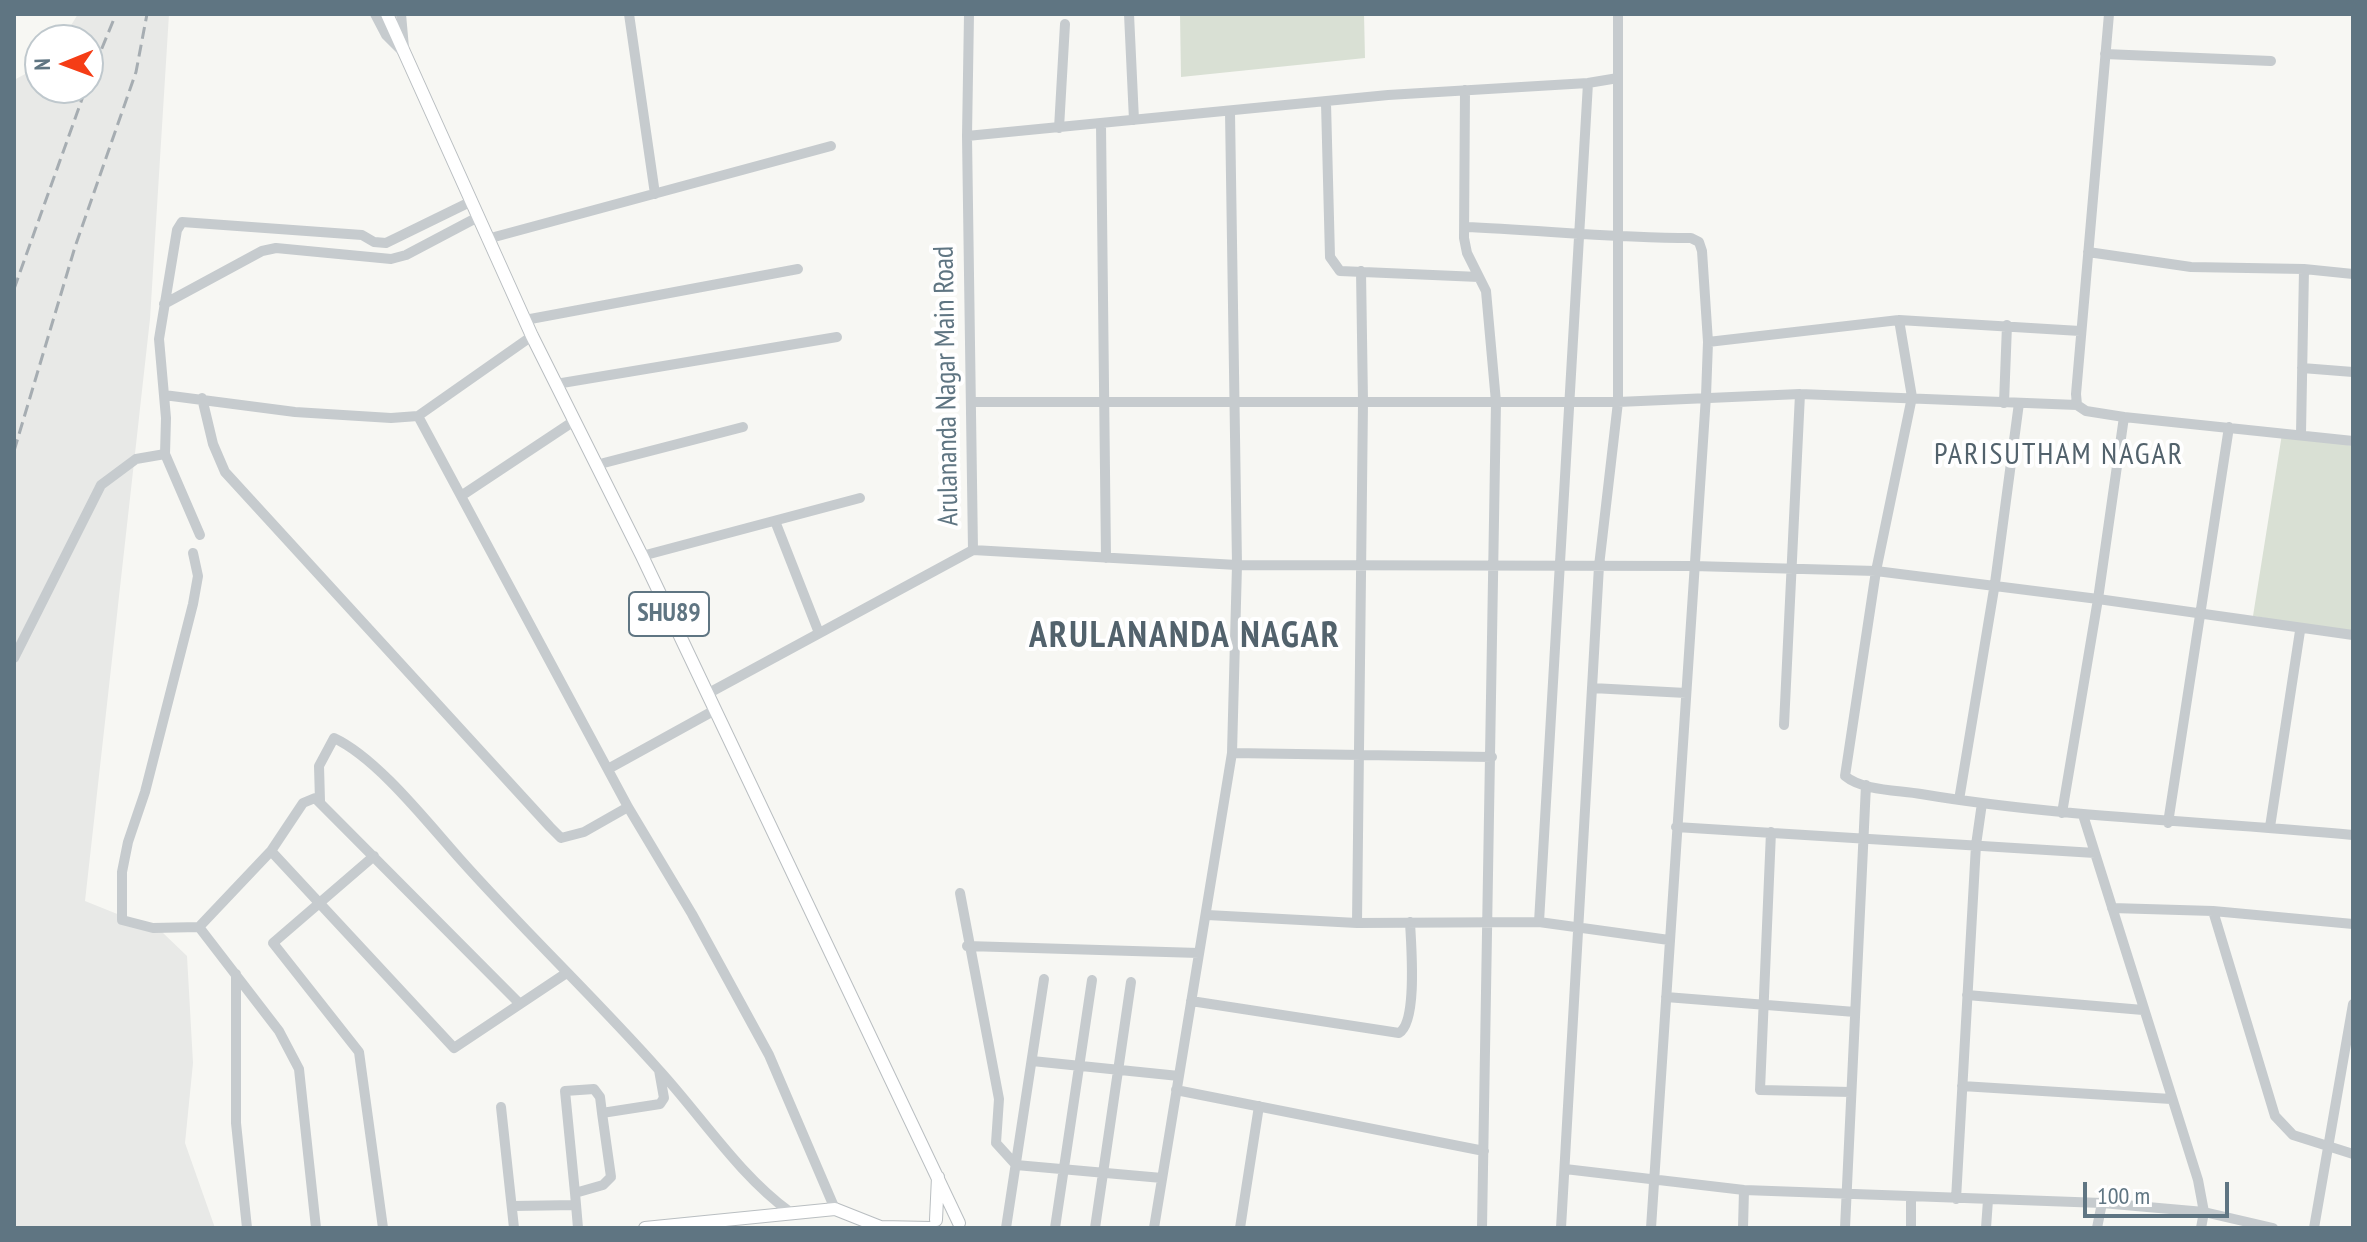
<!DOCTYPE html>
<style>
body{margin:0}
#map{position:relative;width:2367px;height:1242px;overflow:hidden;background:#f7f7f3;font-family:"PT Sans Narrow",sans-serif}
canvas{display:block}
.frame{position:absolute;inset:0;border:16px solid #5f7582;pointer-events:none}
.north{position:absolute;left:24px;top:24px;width:80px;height:80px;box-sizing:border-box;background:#fff;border:2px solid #bfc8cd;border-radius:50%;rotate:269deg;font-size:22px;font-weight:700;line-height:32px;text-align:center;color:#5f7582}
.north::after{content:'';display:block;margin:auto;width:28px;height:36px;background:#f53d16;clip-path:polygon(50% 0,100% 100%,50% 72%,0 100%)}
.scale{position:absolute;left:2083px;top:1182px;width:146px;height:36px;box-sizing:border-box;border:4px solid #5f7582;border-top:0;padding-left:10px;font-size:24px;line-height:28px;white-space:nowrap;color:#5f7582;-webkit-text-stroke:6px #fff;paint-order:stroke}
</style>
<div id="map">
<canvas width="2367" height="1242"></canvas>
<div class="frame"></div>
<div class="north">N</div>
<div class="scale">100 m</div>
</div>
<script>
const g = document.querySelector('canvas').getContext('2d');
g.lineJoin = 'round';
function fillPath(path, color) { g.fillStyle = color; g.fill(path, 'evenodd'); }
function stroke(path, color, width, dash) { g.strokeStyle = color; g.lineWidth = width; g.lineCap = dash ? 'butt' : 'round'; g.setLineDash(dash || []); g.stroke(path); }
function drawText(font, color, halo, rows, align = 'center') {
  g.font = font + ' "PT Sans Narrow",sans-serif'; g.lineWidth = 8; g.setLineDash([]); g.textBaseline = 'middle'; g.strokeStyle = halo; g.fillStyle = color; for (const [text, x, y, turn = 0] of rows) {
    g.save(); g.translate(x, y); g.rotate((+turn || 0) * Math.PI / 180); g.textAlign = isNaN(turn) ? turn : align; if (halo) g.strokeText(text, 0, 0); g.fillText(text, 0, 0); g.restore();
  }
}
const built = new Path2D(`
 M78 14H169L150 319 85 901 162 932 187 956 193 1063 185 1143 215 1228H14V80L40 66V88H88V40H62Z`);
const green = new Path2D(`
 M1180 14H1364L1365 58 1181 77Z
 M2282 434 2353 446V633L2253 616Z`);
const minor = new Path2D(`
 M375 14 386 35 400 49
 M401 14 404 48
 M629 14 655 194
 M1129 14 1134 120
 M2109 14 2076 394 2077 405 2086 411 2124 417 2098 599 2353 635
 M2105 54 2271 61
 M1465 90 1464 238 1467 253 1486 291 1496 402 1482 1228
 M1326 103 1330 257 1340 271 1479 277
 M1101 125 1106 558
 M1059 128 1065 24
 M967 136 1388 95 1588 83 1618 78
 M1465 227C1540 230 1615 238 1691 238L1699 242 1702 251 1708 342 1706 396 1651 1228
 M487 239 831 146
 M2088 252 2191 267 2304 269 2353 274
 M164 304 262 251 276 248 391 259 406 255 478 217
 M525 320 798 269
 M1899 320 1912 397 1876 571 1845 776C1863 791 1899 790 1921 794 2064 818 2209 821 2353 835
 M1708 342 1899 320 2080 331
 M2302 368 2353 372
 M556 384 837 337
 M164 395 295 412 391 418 418 416 532 336
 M202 398 213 444 225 472 550 827 561 838 584 832 628 807
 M973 402H1618L1800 394 2077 405
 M2004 403 2007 325
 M418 416 628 807 692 914 769 1055 835 1209
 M2124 417 2353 441
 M2301 434 2304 269
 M596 465 743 427
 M461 496 574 421
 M775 521 819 633
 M200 535 165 454 166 418 159 339 177 230 182 222 362 235 374 242 386 243 472 201
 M973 550 1237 565 1693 566 1876 571 2098 599 2062 813
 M193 553 198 576 193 604 145 792 128 842 122 872V920L153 928 199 927 271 851 303 803 315 798 519 1003
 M642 556 860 498
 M14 658 101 485 136 459 165 454
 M1592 688 1686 693
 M707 694 973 550 967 136 969 14
 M1784 725 1800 394
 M1232 753 1492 757
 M608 769 715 710
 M1959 800 1995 583 2019 403
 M320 801 319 766 334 738C377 758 427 822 460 859 524 931 595 998 659 1070 702 1117 739 1175 790 1212
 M2083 815 2198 1180 2204 1212 2201 1228
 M2168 823 2229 427
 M1676 827 2095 853
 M2270 827 2300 631
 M1771 832 1760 1090 1851 1092
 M271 851 454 1048 565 974
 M374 856 273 943 359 1052 383 1228
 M960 893 999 1099 996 1143 1016 1165 1162 1178
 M2112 908 2213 911
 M1207 915 1357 923 1539 922 1669 940
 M1539 922 1588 83
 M1357 923 1363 402 1361 271
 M2353 924 2213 911 2275 1116 2293 1135 2353 1154
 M199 927 279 1031 299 1069 316 1228
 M967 946 1199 953
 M236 974V1123L247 1228
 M1967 995 2143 1010
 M1666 997 1855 1012
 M1191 1001 1399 1033C1418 1022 1411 944 1410 922
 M1032 1061 1179 1076
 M1962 1086 2171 1099
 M1176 1090 1484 1151
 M501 1107 514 1228
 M1565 1169 1744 1190 2102 1203 2204 1212 2273 1228
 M575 1193 565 1091 594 1089 600 1097 602 1113
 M1956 1199 1976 845 1982 803
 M513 1206 576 1205
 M578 1228 575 1193 603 1185 611 1177 602 1113 660 1104 664 1098 659 1070
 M1006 1228 1044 979
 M1055 1228 1092 980
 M1095 1228 1131 982
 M1154 1228 1232 753 1237 565 1230 112
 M1240 1228 1259 1106
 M1561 1228 1599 566 1618 402V14
 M1743 1228 1744 1190
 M1845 1228 1866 785
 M1911 1228V1197
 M1986 1228 1988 1200
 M2097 1228 2102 1203
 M2314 1228 2353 1004`);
const major = new Path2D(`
 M387 14 532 336 642 556 959 1223
 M936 1220 938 1177
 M881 1227 930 1228
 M645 1228 835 1209 883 1228`);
const rail = new Path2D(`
 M88 82 116 14
 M14 289 86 88
 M14 451 75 247 136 72 147 14`);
const shields = [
 [669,614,80]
];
const shieldNames = [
 ["SHU89",669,614]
];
const streetNames = [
 ["Arulananda Nagar Main Road",947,386,-91]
];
const neighbourhoodNames = [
 ["PARISUTHAM NAGAR",2059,455]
];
const districtNames = [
 ["ARULANANDA NAGAR",1185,637]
];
fillPath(built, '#e8e9e7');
fillPath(green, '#d9e0d4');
stroke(major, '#b9bec1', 14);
stroke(minor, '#c6cbce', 10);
stroke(major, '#fff', 12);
stroke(rail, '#a6adb2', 3, [12, 6]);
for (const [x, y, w] of shields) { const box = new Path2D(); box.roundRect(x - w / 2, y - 22, w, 44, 6); g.fillStyle = '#fff'; g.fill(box); stroke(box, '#5f7582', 2); }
drawText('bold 26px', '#5f7582', null, shieldNames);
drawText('28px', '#5f7582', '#fff', streetNames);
g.letterSpacing = '2px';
drawText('30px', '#52626c', '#fff', neighbourhoodNames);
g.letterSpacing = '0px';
g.letterSpacing = '2px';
drawText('bold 36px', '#52626c', '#fff', districtNames);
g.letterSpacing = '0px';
</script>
